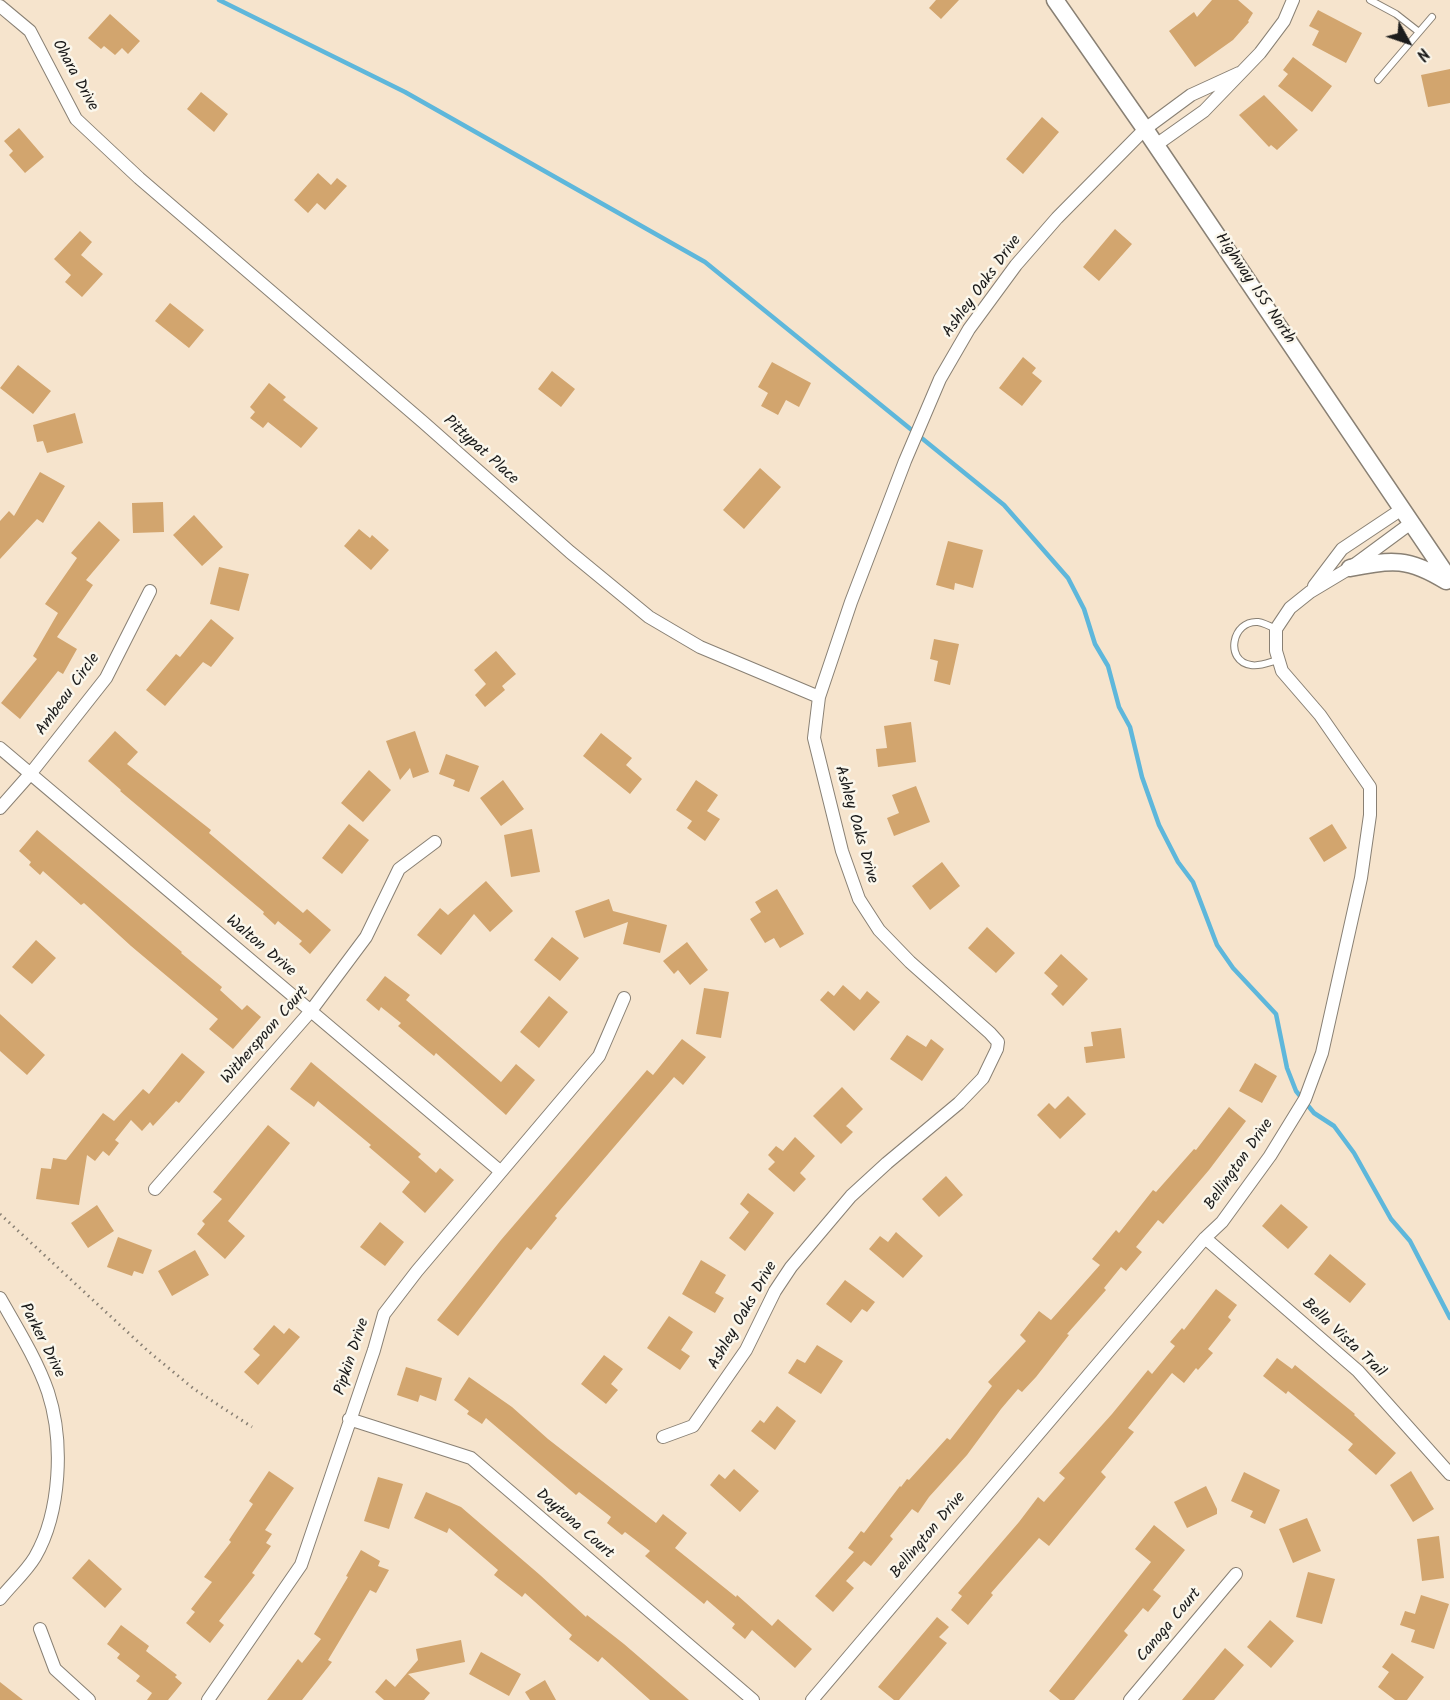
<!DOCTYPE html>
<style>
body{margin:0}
#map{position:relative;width:1450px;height:1700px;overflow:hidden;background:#f6e4cd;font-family:Kalam,sans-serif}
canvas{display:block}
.north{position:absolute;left:1378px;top:12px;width:60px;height:60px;-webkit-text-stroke:4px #fbf7ec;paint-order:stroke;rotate:130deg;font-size:16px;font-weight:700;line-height:24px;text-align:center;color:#1c1c1c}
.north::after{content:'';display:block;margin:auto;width:21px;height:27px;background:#1c1c1c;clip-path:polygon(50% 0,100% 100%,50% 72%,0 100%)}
</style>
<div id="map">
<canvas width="1450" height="1700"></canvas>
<div class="north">N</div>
</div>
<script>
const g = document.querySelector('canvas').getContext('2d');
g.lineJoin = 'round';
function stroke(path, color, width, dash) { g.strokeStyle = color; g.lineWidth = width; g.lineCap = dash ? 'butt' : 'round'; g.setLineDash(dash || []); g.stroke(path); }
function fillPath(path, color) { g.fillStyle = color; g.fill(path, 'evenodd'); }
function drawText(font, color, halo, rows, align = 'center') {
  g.font = font + ' Kalam,sans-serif'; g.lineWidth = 5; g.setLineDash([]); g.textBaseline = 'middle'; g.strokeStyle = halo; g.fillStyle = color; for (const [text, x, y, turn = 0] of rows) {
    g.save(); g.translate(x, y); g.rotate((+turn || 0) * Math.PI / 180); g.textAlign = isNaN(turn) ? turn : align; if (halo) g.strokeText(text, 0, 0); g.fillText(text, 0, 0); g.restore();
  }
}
const stream = new Path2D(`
 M219 0 405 92 705 262 1004 505 1068 578 1084 609 1095 644 1108 666 1119 707 1130 727 1142 777 1159 825 1178 862 1193 882 1217 945 1233 968 1276 1014 1287 1068 1296 1091 1314 1113 1334 1126 1354 1153 1391 1219 1410 1241 1450 1318`);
const building = new Path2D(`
 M936 0H959L941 19 929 8Z
 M1212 0H1238L1253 13 1248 21 1249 22 1233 40 1195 67 1169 31 1194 12 1197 17Z
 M1318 10 1362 33 1346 63 1312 45 1319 31 1309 26Z
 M110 14 140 41 128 54 122 48 115 55 104 46 101 49 88 38Z
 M1293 57 1332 86 1312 112 1278 86 1288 74 1283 70Z
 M1450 69V103L1428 107 1421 75Z
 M201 92 228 114 214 132 187 109Z
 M1264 95 1298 130 1277 150 1271 145 1269 147 1239 115Z
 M1042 117 1059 132 1023 174 1006 159Z
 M19 128 44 157 25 173 9 155 13 151 4 141Z
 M318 173 331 185 337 178 347 186 325 210 317 203 308 213 294 200Z
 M1115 229 1132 244 1099 281 1083 267Z
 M80 231 92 242 81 255 103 274 82 297 65 282 71 275 54 259Z
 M170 303 204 330 189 348 155 321Z
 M1023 357 1036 368 1032 373 1042 381 1022 406 999 388Z
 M772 362 811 383 799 407 786 400 778 415 761 406 768 393 758 387Z
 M18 365 51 391 33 414 0 388Z
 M552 371 575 389 561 407 538 389Z
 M269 383 286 397 283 400 318 428 301 448 268 422 263 428 250 418 255 412 250 407Z
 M75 413 83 443 47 453 43 441 37 442 33 425Z
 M760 468 781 487 744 529 723 510Z
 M40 472 65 486 43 523 37 519 0 559V521L9 511 14 516Z
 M163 502 164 532 133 533 132 503Z
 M194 515 223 547 202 566 173 535Z
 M99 521 120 540 86 580 93 585 57 637 77 649 63 674 58 671 20 719 1 703 37 659 33 656 58 613 45 604 77 558 71 553Z
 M359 529 370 538 372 535 389 550 371 570 344 546Z
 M948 541 983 550 973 588 955 583 954 590 936 585Z
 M219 567 249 574 239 611 210 604Z
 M211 619 234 638 211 667 203 662 165 706 146 690 176 654 180 657Z
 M934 639 959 644 950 685 934 681 938 661 930 659Z
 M496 651 516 674 502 686 505 690 485 707 475 695 486 684 474 670Z
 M911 722 916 762 878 767 876 749 887 748 884 726Z
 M115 731 138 752 127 764 211 830 209 833 303 913 307 909 331 930 310 954 299 944 302 941 278 921 275 925 263 914 264 912 120 791 121 790 88 761Z
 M415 731 429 772 413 778 410 768 400 780 386 741Z
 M601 733 632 758 626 765 642 779 630 794 583 756Z
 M446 754 479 766 469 792 453 786 455 780 439 774Z
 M369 770 391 790 363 822 341 803Z
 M503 780 524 809 501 826 480 798Z
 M696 780 718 795 707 811 720 819 705 841 687 828 692 821 676 810Z
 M916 786 930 822 894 836 887 818 899 813 892 795Z
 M349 824 369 840 342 874 322 858Z
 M1332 824 1347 848 1324 862 1309 838Z
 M532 829 540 872 511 877 504 835Z
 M37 830 182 952 181 953 222 987 220 990 242 1010 247 1005 261 1017 233 1049 209 1029 218 1019 131 946 84 903 81 905 43 871 40 875 29 865 31 862 19 851Z
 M942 862 960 886 930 910 912 886Z
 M486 881 513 911 490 932 474 914 441 955 417 935 440 908 448 915Z
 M777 889 804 934 780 948 774 938 765 943 750 919 761 912 755 902Z
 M609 899 613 911 667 925 660 953 623 944 628 922 584 938 575 911Z
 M987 927 1015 953 996 973 968 948Z
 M552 937 579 958 560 981 534 960Z
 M36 940 56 958 32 984 12 967Z
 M687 942 708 970 690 985 678 970 674 974 663 961Z
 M1061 954 1088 979 1063 1006 1051 994 1058 986 1044 973Z
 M385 976 410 995 406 1000 501 1082 516 1064 535 1080 506 1115 436 1053 434 1056 398 1026 401 1023 381 1007 379 1011 366 1000Z
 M843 985 860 1000 867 991 880 1002 854 1031 820 1000 828 991 834 996Z
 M704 988 729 992 721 1038 696 1034Z
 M549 996 568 1012 539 1048 520 1032Z
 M0 1014 45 1055 27 1075 0 1051Z
 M1121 1028 1125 1058 1086 1063 1084 1047 1093 1046 1091 1032Z
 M907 1035 926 1047 931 1039 944 1049 922 1081 890 1059Z
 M682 1039 706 1057 683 1085 674 1077 555 1216 557 1218 531 1250 527 1247 458 1336 437 1320 501 1240 647 1070 653 1075Z
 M182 1053 205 1072 179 1103 176 1101 153 1126 150 1122 142 1131 131 1120 115 1140 119 1143 109 1156 103 1151 95 1161 87 1155 79 1205 36 1199 41 1168 51 1169 53 1158 66 1160 103 1113 114 1121 143 1089 149 1094Z
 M311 1062 421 1154 418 1157 436 1173 440 1168 454 1180 425 1213 402 1192 410 1182 369 1147 371 1145 318 1101 314 1107 290 1089Z
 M1255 1063 1277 1076 1262 1103 1239 1091Z
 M842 1087 863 1109 846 1126 853 1132 841 1144 813 1116Z
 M1068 1096 1086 1114 1060 1139 1037 1115 1049 1103 1055 1109Z
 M1229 1107 1246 1121 1209 1170 1163 1224 1158 1220 1136 1247 1142 1252 1126 1271 1121 1267 1104 1288 1106 1290 1067 1334 1069 1335 1036 1377 1022 1392 1018 1389 1001 1409 967 1455 929 1497 918 1513 912 1509 890 1536 893 1539 871 1566 864 1561 846 1581 854 1588 833 1612 815 1596 854 1552 848 1548 861 1531 864 1533 900 1486 901 1487 907 1479 909 1480 947 1438 950 1440 992 1386 988 1382 1026 1341 1020 1335 1039 1311 1051 1320 1100 1265 1092 1259 1116 1230 1119 1233 1153 1190 1156 1192 1194 1149 1196 1150Z
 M268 1125 290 1143 228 1221 245 1236 225 1259 197 1234 205 1224 202 1221 222 1199 213 1192Z
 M795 1137 815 1156 800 1173 806 1179 794 1192 768 1169 775 1162 768 1155 776 1146 783 1151Z
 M946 1176 963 1195 939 1217 922 1199Z
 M748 1193 774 1213 745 1251 729 1238 749 1212 740 1204Z
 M1281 1204 1308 1227 1288 1249 1262 1226Z
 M97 1205 114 1231 88 1248 71 1223Z
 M380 1222 404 1242 385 1266 360 1247Z
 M896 1232 923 1256 903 1278 869 1249 880 1236 888 1242Z
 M118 1237 152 1250 143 1274 134 1271 132 1276 107 1267Z
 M195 1250 209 1275 172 1296 158 1271Z
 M1330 1254 1366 1284 1350 1303 1314 1274Z
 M701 1260 726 1275 715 1293 724 1298 715 1313 682 1294Z
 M845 1280 875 1302 867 1312 862 1309 851 1323 826 1304Z
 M1216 1289 1237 1305 1228 1317 1231 1320 1208 1349 1213 1353 1198 1370 1196 1368 1184 1383 1172 1373 1128 1428 1134 1432 1101 1472 1106 1477 1049 1546 1039 1538 991 1593 993 1595 968 1625 951 1610 962 1596 958 1593 1019 1522 1038 1497 1044 1502 1065 1478 1059 1473 1112 1414 1148 1370 1152 1374 1175 1346 1170 1342 1182 1328 1184 1330Z
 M669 1316 693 1332 681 1350 690 1356 680 1370 647 1348Z
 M274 1325 284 1334 289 1328 300 1337 258 1385 244 1372 260 1355 253 1349Z
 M817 1345 843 1361 821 1394 788 1373 797 1359 805 1363Z
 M604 1355 623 1369 611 1384 618 1390 606 1404 581 1384Z
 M1277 1358 1292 1369 1295 1365 1355 1414 1354 1415 1396 1453 1376 1475 1348 1450 1353 1444 1288 1391 1286 1394 1263 1376Z
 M406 1367 442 1378 436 1401 420 1395 418 1402 397 1395Z
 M469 1377 512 1407 548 1439 656 1523 663 1514 687 1533 675 1548 736 1597 737 1595 772 1626 778 1619 812 1649 795 1668 752 1630 745 1639 732 1628 735 1624 707 1600 704 1604 645 1556 650 1551 625 1532 622 1535 607 1523 611 1517 579 1492 576 1495 486 1418 482 1424 467 1414 469 1411 454 1400Z
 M777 1406 796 1421 775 1450 751 1431 760 1420 764 1423Z
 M734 1469 759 1491 740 1512 710 1485 719 1474 725 1479Z
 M269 1471 294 1488 265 1530 272 1534 266 1543 271 1546 252 1573 255 1575 219 1621 224 1625 210 1643 186 1623 195 1612 191 1609 212 1582 204 1577 231 1542 229 1540 253 1504 249 1501Z
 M1411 1471 1434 1509 1413 1522 1390 1485Z
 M1244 1472 1280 1490 1265 1524 1250 1517 1253 1511 1231 1501Z
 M378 1477 403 1484 389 1529 364 1521Z
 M1206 1486 1217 1509V1514L1187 1528 1174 1502Z
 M426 1492 461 1507 540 1575 586 1617 587 1615 624 1644 689 1700H650L602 1657 598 1662 569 1639 572 1635 525 1593 522 1597 494 1575 498 1570 449 1528 447 1533 414 1518Z
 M1307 1518 1321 1551 1293 1563 1279 1529Z
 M1154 1525 1185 1550 1153 1590 1161 1596 1148 1612 1143 1608 1124 1631 1128 1635 1074 1700H1060L1049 1691 1151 1562 1135 1549Z
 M1439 1536 1444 1578 1422 1581 1417 1539Z
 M361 1550 380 1561 378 1566 389 1570 376 1593 370 1590 328 1660 332 1662 302 1700H267L298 1659 302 1663 321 1639 314 1634 348 1577 346 1576Z
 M89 1559 122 1589 105 1608 72 1578Z
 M1308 1572 1335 1579 1322 1624 1296 1617Z
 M1421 1595 1449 1604 1434 1649 1411 1642 1415 1630 1400 1625 1405 1611 1415 1614Z
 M937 1617 949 1627 939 1637 947 1643 899 1700H894L878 1687Z
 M1270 1620 1294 1641 1271 1668 1247 1647Z
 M121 1625 149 1646 146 1651 177 1675 175 1677 182 1683 168 1700H147L152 1693 136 1681 140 1676 117 1658 120 1654 107 1644Z
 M461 1640 465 1662 408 1674 430 1693 424 1700H384L375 1692 386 1679 395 1687 418 1660 416 1649Z
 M1225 1648 1244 1665 1214 1700H1182Z
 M481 1652 521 1674 509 1696 469 1674Z
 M1392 1653 1424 1677 1407 1700H1395L1378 1687 1389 1672 1382 1667Z
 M545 1680 556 1700H530L525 1692Z
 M0 1682 23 1700H0Z`);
const path = new Path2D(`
 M0 1214 148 1351 194 1389 252 1427`);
const lane = new Path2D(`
 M1370 0 1396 14 1419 32
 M1378 80 1432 17
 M1276 629C1270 626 1264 623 1258 622 1232 620 1224 661 1251 665 1259 667 1270 662 1278 660`);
const street = new Path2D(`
 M0 6 30 31 76 119 139 178 423 422 570 552 649 617 700 647 819 697
 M1156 145 1204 111 1260 53 1284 21 1293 0
 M1314 586 1342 549 1402 509
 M0 748 500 1171
 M0 808 31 773 106 678 150 591
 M155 1189 310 1012 366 937 399 869 435 842
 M1205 1238 1358 1371 1450 1474
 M0 1298C17 1328 37 1360 48 1392 64 1441 61 1512 35 1557 26 1572 11 1585 0 1599
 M349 1419 471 1458 753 1700
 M663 1437 693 1426 746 1350 775 1291 791 1267 851 1196 887 1163 959 1103 983 1078 997 1049 998 1042 990 1033 910 962 879 930 859 899 842 851 814 738 819 697 851 602 905 461 940 379 969 329 1016 265 1057 218 1145 129 1191 95 1239 73
 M40 1629 55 1669 89 1700
 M208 1700 301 1565 374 1350 384 1314 417 1271 599 1056 624 998
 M812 1700 1205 1238 1222 1222 1270 1156 1305 1099 1322 1053 1361 878 1370 815V787L1320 715 1282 671 1276 651V629L1290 608 1310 592 1350 568 1411 523
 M1130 1700 1236 1574`);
const secondary = new Path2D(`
 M1055 0 1145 129 1450 580
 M1350 568C1392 559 1409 558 1446 581`);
const streetNames = [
 ["Ohara Drive",74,76,61],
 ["Ashley Oaks Drive",983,287,-54],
 ["Highway 155 North",1254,289,56],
 ["Pittypat Place",480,451,42],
 ["Ambeau Circle",69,695,-54],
 ["Ashley Oaks Drive",855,825,74],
 ["Walton Drive",260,947,40],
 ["Witherspoon Court",266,1036,-49],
 ["Bellington Drive",1240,1165,-55],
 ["Ashley Oaks Drive",744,1316,-60],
 ["Bella Vista Trail",1343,1339,43],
 ["Parker Drive",41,1341,63],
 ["Pipkin Drive",353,1357,-72],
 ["Daytona Court",574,1525,41],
 ["Bellington Drive",929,1536,-50],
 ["Canoga Court",1170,1626,-50]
];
stroke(stream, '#5eb7db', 4.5);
fillPath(building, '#d2a56e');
stroke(lane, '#898074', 8);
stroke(street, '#898074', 14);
stroke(secondary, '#898074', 19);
stroke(path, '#898074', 3, [1.5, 4.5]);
stroke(lane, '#fff', 6);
stroke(street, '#fff', 12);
stroke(secondary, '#fff', 16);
drawText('16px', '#1c1c1c', '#fbf7ec', streetNames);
</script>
